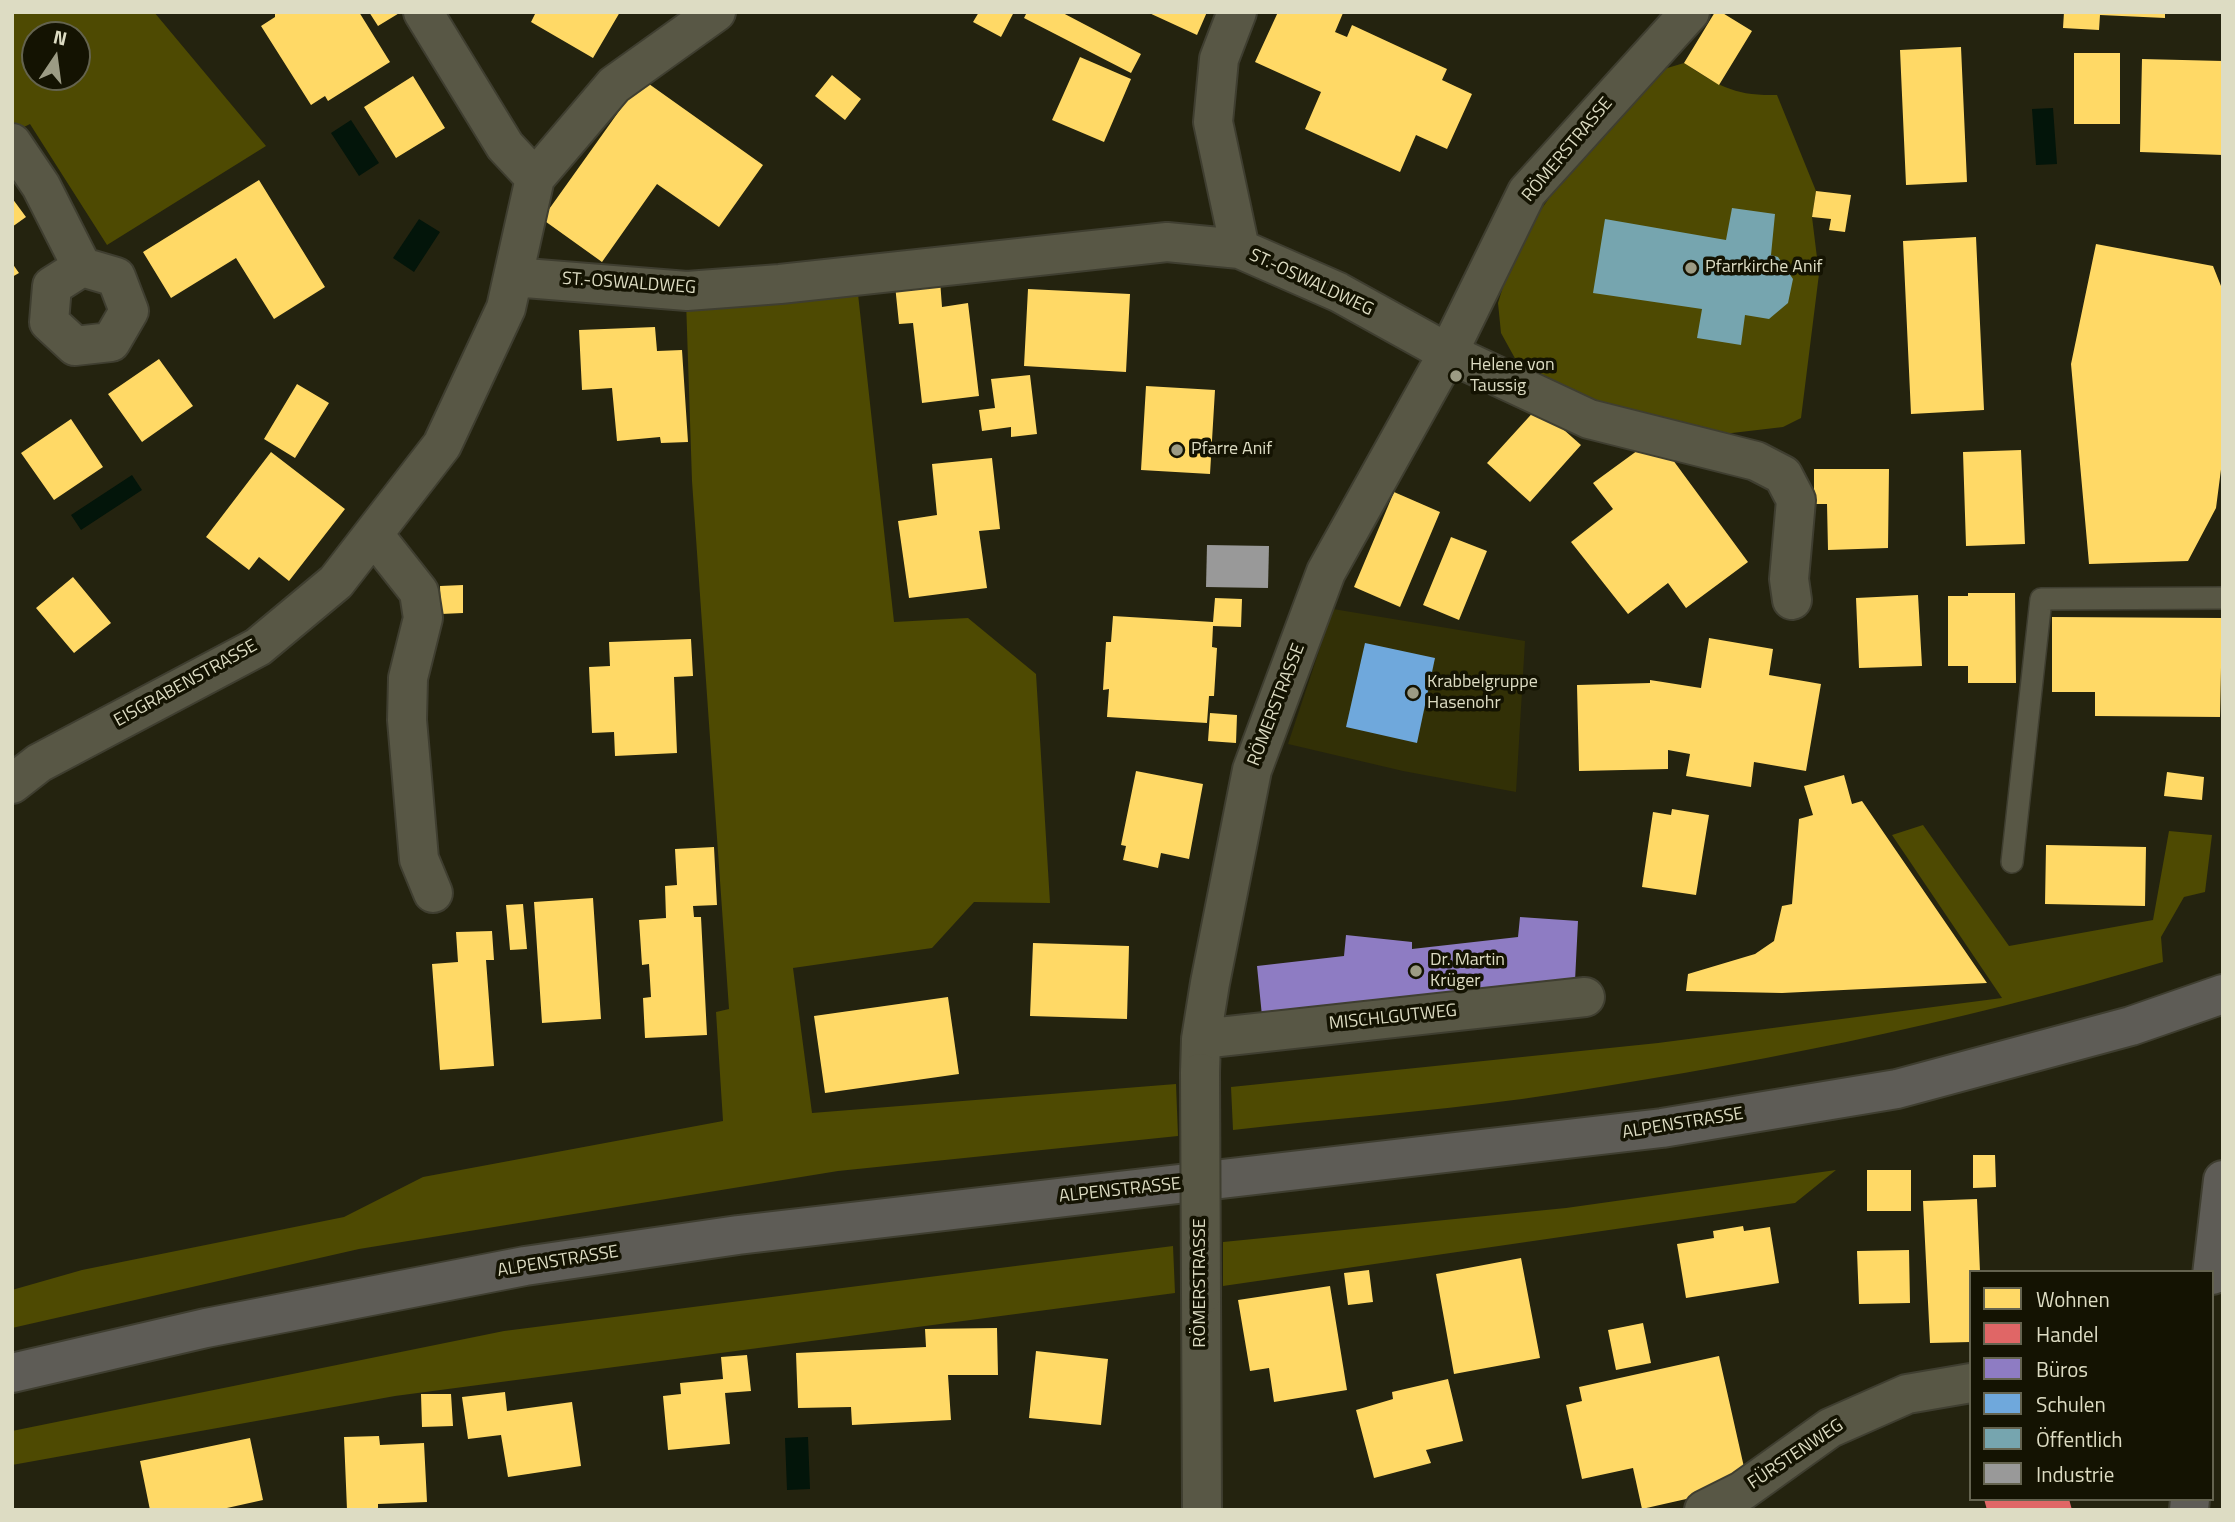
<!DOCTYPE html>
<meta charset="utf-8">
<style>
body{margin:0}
#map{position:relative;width:2235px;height:1522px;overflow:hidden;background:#24230f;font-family:"Titillium Web",sans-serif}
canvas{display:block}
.frame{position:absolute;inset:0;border:14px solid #dddcc3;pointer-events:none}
.legend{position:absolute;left:1969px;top:1270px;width:245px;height:231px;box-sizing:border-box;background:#141302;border:2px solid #64634f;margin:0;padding:9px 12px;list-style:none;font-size:21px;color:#dddcc3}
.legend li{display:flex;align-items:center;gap:14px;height:35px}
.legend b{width:35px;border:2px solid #64634f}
.north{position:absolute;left:21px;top:21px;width:70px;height:70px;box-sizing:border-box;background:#141302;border:2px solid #64634f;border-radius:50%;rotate:13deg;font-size:19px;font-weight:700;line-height:28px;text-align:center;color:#dddcc3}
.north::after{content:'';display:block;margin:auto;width:24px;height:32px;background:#9c9b84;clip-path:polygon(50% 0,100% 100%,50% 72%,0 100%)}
</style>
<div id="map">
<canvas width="2235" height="1522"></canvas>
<div class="frame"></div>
<ul class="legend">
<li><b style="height:19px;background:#ffd966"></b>Wohnen</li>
<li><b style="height:19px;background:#e06666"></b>Handel</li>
<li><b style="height:19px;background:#8e7cc3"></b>Büros</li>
<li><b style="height:19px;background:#6fa8dc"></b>Schulen</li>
<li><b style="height:19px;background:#76a5af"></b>Öffentlich</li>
<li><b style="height:19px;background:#999"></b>Industrie</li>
</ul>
<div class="north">N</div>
</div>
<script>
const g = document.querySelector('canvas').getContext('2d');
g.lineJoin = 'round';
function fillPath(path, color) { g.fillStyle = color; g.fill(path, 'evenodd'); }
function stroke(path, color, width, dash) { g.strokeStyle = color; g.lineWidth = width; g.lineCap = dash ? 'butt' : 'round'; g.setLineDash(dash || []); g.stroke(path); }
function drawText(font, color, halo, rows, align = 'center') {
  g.font = font + ' "Titillium Web",sans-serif'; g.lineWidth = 7; g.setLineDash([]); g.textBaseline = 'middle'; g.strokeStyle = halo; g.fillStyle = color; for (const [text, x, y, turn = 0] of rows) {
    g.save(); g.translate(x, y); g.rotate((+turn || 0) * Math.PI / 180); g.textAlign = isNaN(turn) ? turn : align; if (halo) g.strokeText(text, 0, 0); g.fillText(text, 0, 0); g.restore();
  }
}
const built = new Path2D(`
 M1333 609 1525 641 1516 792 1403 771 1288 744Z`);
const green = new Path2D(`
 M12 12H154L266 146 107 245 30 124 12 133ZM35 35H77V77H35Z
 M1684 63C1719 86 1734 96 1777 95L1816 191 1812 217 1819 274 1801 418 1783 427 1715 435 1597 409 1517 362 1501 333 1498 303 1510 264 1538 214 1565 175 1654 72Z
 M858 294 894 622 968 618 1036 674 1050 903 974 902 932 948 793 968 812 1113 1176 1084 1178 1136 838 1171 359 1249 12 1328V1290L82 1270 344 1217 423 1177 723 1121 716 1012 729 1009 692 481 686 300Z
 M1923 825 2009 946 2153 920 2169 831 2212 835 2205 892 2184 897 2161 937 2163 962C1953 1025 1739 1067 1522 1099 1426 1112 1329 1119 1233 1130L1231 1087 1658 1043 2002 998 1892 835Z
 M1836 1170 1795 1203 1223 1286V1242L1566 1208Z
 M1173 1246 1175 1293 395 1396 12 1465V1431L504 1331Z`);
const water = new Path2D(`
 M2053 108 2057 164 2036 165 2032 109Z
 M351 120 379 163 359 176 331 133Z
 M419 219 440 232 414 272 393 258Z
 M132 475 142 490 81 530 71 515Z
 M808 1437 810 1489 787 1490 785 1438Z`);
const homes = new Path2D(`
 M275 12H359L390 62 328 101 325 96 311 105 261 26 275 17Z
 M369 12H401L378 26Z
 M536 12H620L593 58 531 22Z
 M979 12H1014L1001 37 973 22Z
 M1027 12H1061L1141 54 1131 73 1024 18Z
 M1147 12H1207L1197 35Z
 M1278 12H1341L1343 13 1335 32 1347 37 1352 25 1447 69 1442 80 1472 94 1447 149 1416 135 1400 172 1305 129 1321 92 1255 62Z
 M1715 12H1721L1752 31 1719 85 1684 63Z
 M2064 12H2165V18L2100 15 2099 30 2063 28Z
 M1961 47 1967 182 1906 185 1900 50Z
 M2074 53H2120V124H2074Z
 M1080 57 1131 79 1104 142 1052 120Z
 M2142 59 2223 61V155L2140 152Z
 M832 75 861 99 845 120 815 96Z
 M413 76 445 128 396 158 364 107Z
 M642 79 763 165 719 227 657 184 602 262 542 219Z
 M259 180 325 287 274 319 236 258 171 298 143 252Z
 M1816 191 1851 195 1845 232 1829 230 1831 219 1812 217Z
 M12 198 26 217 12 227Z
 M1976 237 1984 410 1911 414 1903 241Z
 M2096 244 2213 266 2223 291V454L2216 508 2188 561 2089 564 2071 364Z
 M12 263 19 273 12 277Z
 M940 280 942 307 968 303 979 396 922 403 913 323 899 324 895 285Z
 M1028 289 1130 294 1126 372 1024 366Z
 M655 327 657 351 682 350 688 442 661 443 660 437 617 441 612 388 582 390 579 330Z
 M159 359 193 406 142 442 108 394Z
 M1030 375 1037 434 1011 437V427L982 431 979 410 995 408 991 379Z
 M297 384 329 403 295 458 264 439Z
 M1146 386 1215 390 1210 474 1141 470Z
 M1538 407 1581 445 1530 502 1487 463Z
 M71 419 103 467 54 500 21 453Z
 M1656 437 1748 562 1686 608 1668 583 1628 614 1571 542 1613 509 1593 483Z
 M2021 450 2025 544 1966 546 1963 452Z
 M271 452 345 509 289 581 259 557 249 570 206 537Z
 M992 458 1000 529 979 531 987 588 909 598 898 521 937 515 932 464Z
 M1814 469H1889L1888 548 1828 550 1827 504H1814Z
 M1394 492 1440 512 1400 607 1354 587Z
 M1451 537 1487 551 1459 620 1423 605Z
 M73 577 111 623 74 653 36 608Z
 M463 585V613L441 614 440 586Z
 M1968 593H2015L2016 683H1968V666H1948V596H1968Z
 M1918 595 1922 666 1859 668 1856 598Z
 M1215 598 1242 599 1241 627 1213 626 1212 647 1217 648 1214 696H1209L1207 723 1107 717 1109 689 1103 690 1106 642H1111L1113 616 1213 622Z
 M2052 617 2222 618 2220 717 2095 716V692H2052Z
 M1709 638 1773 649 1769 675 1821 684 1806 771 1754 762 1751 787 1686 776 1690 754 1668 750V769L1579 771 1577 685 1650 683V680L1701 688Z
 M691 639 693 676 674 677 677 753 615 756 614 732 592 733 589 667 610 666 609 642Z
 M1210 713 1237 715 1236 743 1208 741Z
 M1136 771 1203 784 1189 859 1161 853 1158 868 1123 860 1126 846 1121 845Z
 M2167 772 2204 777 2202 800 2164 796Z
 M1844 775 1852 804 1862 801 1987 983 1782 993 1686 991 1688 974 1755 954 1774 941 1782 906 1792 904 1799 819 1813 815 1804 786Z
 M1672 809 1709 815 1696 895 1642 887 1653 812 1671 815Z
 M2046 845 2146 847 2145 906 2045 904Z
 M714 847 717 905 693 906 694 917H701L707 1035 645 1038 643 998 651 997 649 964 642 965 639 920 666 918 665 886 677 885 675 849Z
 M593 898 601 1019 542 1023 534 902Z
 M523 904 527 949 510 950 506 905Z
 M492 931 494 960H486L494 1066 440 1070 432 964 458 962 456 932Z
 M1033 943 1129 946 1127 1019 1030 1016Z
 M948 997 959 1074 825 1093 814 1016Z
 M1973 1155H1995L1996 1187 1973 1188Z
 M1867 1170H1911V1211H1867Z
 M1977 1199 1980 1272H1971V1342L1930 1343 1923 1201Z
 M1743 1226 1744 1231 1770 1227 1779 1283 1686 1298 1677 1244 1714 1238 1713 1231Z
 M1909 1250 1910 1303 1859 1304 1857 1251Z
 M1521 1258 1540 1358 1454 1374 1436 1274Z
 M1369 1270 1373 1302 1348 1305 1344 1273Z
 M1330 1286 1347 1390 1274 1402 1269 1368 1250 1371 1238 1300Z
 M1643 1323 1651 1363 1616 1370 1608 1330Z
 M997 1328 998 1375H948L951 1420 852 1425 851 1407 798 1408 796 1353 926 1347 925 1329Z
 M1036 1351 1108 1359 1101 1425 1029 1418Z
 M747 1355 751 1391 725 1393 730 1444 668 1450 663 1396 681 1394 680 1383 723 1379 721 1357Z
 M1719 1356 1748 1485 1642 1509 1633 1468 1582 1479 1566 1405 1582 1401 1579 1387Z
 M1448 1379 1463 1441 1426 1450 1431 1463 1374 1478 1356 1410 1393 1399 1392 1392Z
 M505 1392 507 1411 572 1402 581 1466 508 1477 501 1435 468 1439 462 1397Z
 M421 1394H451L453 1426 422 1427Z
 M379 1436 380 1445 424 1443 427 1502 378 1504V1510H347L344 1437Z
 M250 1438 263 1500 218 1510H150L140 1461Z`);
const shops = new Path2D(`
 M1984 1499H2069L2072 1510H1987Z`);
const offices = new Path2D(`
 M1520 917 1578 921 1575 981 1262 1016 1257 966 1344 956 1346 935 1412 942V949L1518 937Z`);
const schools = new Path2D(`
 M1365 643 1435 658 1417 743 1346 727Z`);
const public = new Path2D(`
 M1732 208 1775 214 1771 255 1778 257 1793 279 1788 303 1769 319 1745 315 1741 345 1697 338 1702 309 1593 293 1605 219 1726 240Z`);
const industry = new Path2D(`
 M1207 545 1269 546 1268 588 1206 587Z`);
const lane = new Path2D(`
 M2012 862 2041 599 2223 598`);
const street = new Path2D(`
 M423 12 505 146 535 178
 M1237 12 1219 59 1213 122 1240 249
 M12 143 41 186 82 267 116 277 129 311 111 342 75 346 49 322 52 286 82 267
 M513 277 687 291 780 284 1167 242 1240 249 1338 292 1448 353 1589 419 1756 461 1783 475 1796 500 1789 579 1792 600
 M374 535 419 592 423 618 408 678 407 720 419 859 433 893
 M12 784 39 763 258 647 336 582 442 445 506 308 535 178 614 85 716 12
 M1201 1039 1585 997
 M1200 1073 1201 1039 1210 983 1252 770 1326 572 1448 353 1527 192 1690 12
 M1201 1295 1202 1510
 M1704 1510 1742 1491 1830 1428 1907 1394 1971 1383`);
const primary = new Path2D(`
 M2212 1275 2223 1180
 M12 1373 206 1328 525 1266 738 1235 1662 1128 1897 1089 2131 1026 2223 994
 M2189 1510 2190 1499`);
const streetBridge = new Path2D(`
 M1200 1073 1201 1295`);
const markers = [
 [1691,268,7,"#9c9b84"],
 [1456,376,7,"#9c9b84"],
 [1177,450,7,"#9c9b84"],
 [1413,693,7,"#9c9b84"],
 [1416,971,7,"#9c9b84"]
];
const streetNames = [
 ["RÖMERSTRASSE",1568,150,-50],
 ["ST.-OSWALDWEG",1311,283,25],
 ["ST.-OSWALDWEG",629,284,4],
 ["EISGRABENSTRASSE",186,684,-29],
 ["RÖMERSTRASSE",1277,705,-69],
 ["MISCHLGUTWEG",1393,1018,-6],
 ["ALPENSTRASSE",1683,1124,-9],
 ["ALPENSTRASSE",1120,1191,-6],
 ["ALPENSTRASSE",558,1262,-9],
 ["RÖMERSTRASSE",1201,1283,-90],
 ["FÜRSTENWEG",1796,1455,-34]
];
const poiNames = [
 ["Pfarrkirche Anif",1705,268],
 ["Helene von",1470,366],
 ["Taussig",1470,387],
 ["Pfarre Anif",1191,450],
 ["Krabbelgruppe",1427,683],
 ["Hasenohr",1427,704],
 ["Dr. Martin",1430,961],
 ["Krüger",1430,982]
];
fillPath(built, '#323006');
fillPath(green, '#4e4a02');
fillPath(water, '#03150a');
fillPath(homes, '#ffd966');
fillPath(shops, '#e06666');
fillPath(offices, '#8e7cc3');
fillPath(schools, '#6fa8dc');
fillPath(public, '#76a5af');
fillPath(industry, '#999');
stroke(lane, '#3f3e30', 24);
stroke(street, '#3f3e30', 42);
stroke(primary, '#3f3e30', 42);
stroke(lane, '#585745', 21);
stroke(street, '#585745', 38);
stroke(primary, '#5e5c56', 38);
stroke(streetBridge, '#3f3e30', 42, []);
stroke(streetBridge, '#585745', 38);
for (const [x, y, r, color] of markers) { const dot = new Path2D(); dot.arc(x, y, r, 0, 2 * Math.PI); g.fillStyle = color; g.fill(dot); stroke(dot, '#141302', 2.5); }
drawText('18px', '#dddcc3', '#141302', streetNames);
drawText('18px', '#dddcc3', '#141302', poiNames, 'left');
</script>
